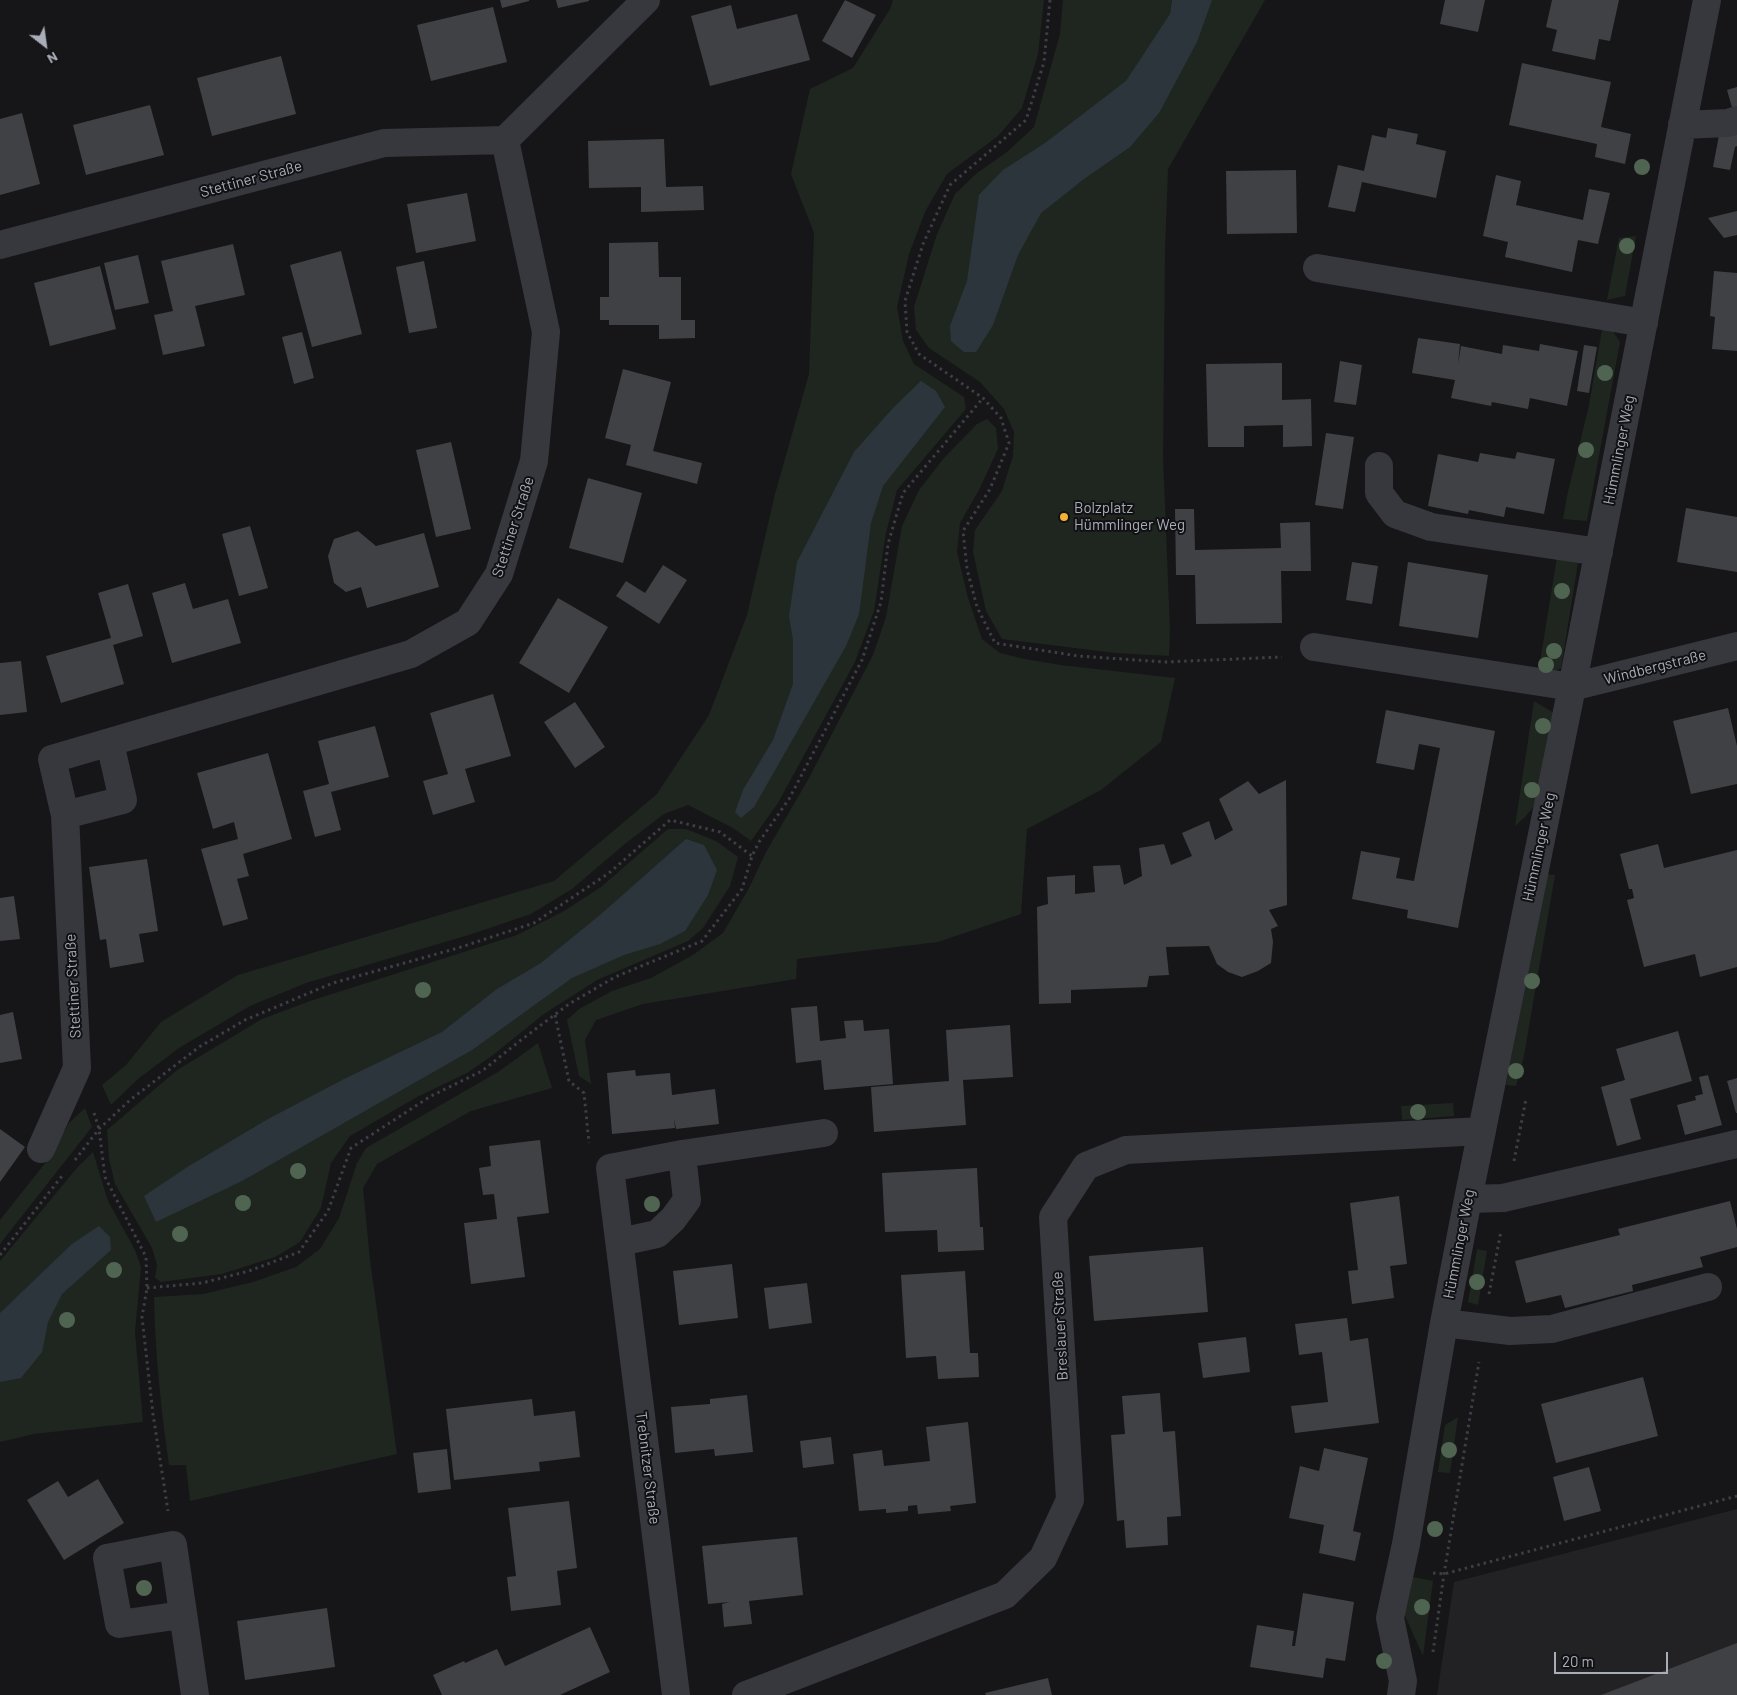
<!DOCTYPE html>
<meta charset="utf-8">
<style>
body{margin:0}
#map{position:relative;width:1737px;height:1695px;overflow:hidden;background:#161618;font-family:Barlow,sans-serif}
canvas{display:block}
.north{position:absolute;left:20px;top:20px;width:50px;height:50px;-webkit-text-stroke:4px #111113;paint-order:stroke;rotate:150deg;font-size:14px;font-weight:700;line-height:20px;text-align:center;color:#a8adb8}
.north::after{content:'';display:block;margin:auto;width:18px;height:22px;background:#a8adb8;clip-path:polygon(50% 0,100% 100%,50% 72%,0 100%)}
.scale{position:absolute;left:1554px;top:1652px;width:114px;height:22px;box-sizing:border-box;border:2px solid #a8adb8;border-top:0;padding-left:6px;font-size:15px;line-height:18px;white-space:nowrap;color:#a8adb8;-webkit-text-stroke:4px #111113;paint-order:stroke}
</style>
<div id="map">
<canvas width="1737" height="1695"></canvas>
<div class="north">N</div>
<div class="scale">20 m</div>
</div>
<script>
const g = document.querySelector('canvas').getContext('2d');
g.lineJoin = 'round';
function fillPath(path, color) { g.fillStyle = color; g.fill(path, 'evenodd'); }
function stroke(path, color, width, dash) { g.strokeStyle = color; g.lineWidth = width; g.lineCap = dash ? 'butt' : 'round'; g.setLineDash(dash || []); g.stroke(path); }
function drawText(font, color, halo, rows, align = 'center') {
  g.font = font + ' Barlow,sans-serif'; g.lineWidth = 4; g.setLineDash([]); g.textBaseline = 'middle'; g.strokeStyle = halo; g.fillStyle = color; for (const [text, x, y, turn = 0] of rows) {
    g.save(); g.translate(x, y); g.rotate((+turn || 0) * Math.PI / 180); g.textAlign = isNaN(turn) ? turn : align; if (halo) g.strokeText(text, 0, 0); g.fillText(text, 0, 0); g.restore();
  }
}
const built = new Path2D(`
 M1737 1509V1695H1437L1454 1582Z`);
const green = new Path2D(`
 M893 0H1044L1038 54 1022 108 998 136 947 174 926 210 909 254 897 307 903 341 914 364 964 397 966 409 897 490 886 533 874 611 855 662 778 803 751 841 733 828 688 805 664 814 626 843 572 889 531 914 472 934 306 983 250 1006 179 1048 138 1079 111 1105 102 1085 126 1065 161 1022 238 975 554 881 657 794 709 715 747 615 775 494 809 374 814 233 791 174 810 89 853 68 890 9Z
 M1063 0H1172L1170 13 1196 0H1265L1168 169 1165 251 1163 457 1170 631 1169 656 1115 653 1002 639 986 611 973 552 975 530 1002 491 1013 456 1014 432 1004 409 980 382 929 348 916 330 914 307 937 234 955 194 977 173 1007 152 1034 127 1060 34Z
 M1636 236 1625 296 1607 300 1619 238Z
 M1602 329 1612 330 1620 342 1587 521 1563 519 1567 496 1589 405Z
 M987 419 996 428 998 449 979 490 960 523 957 552 968 598 982 639 1000 653 1025 659 1061 665 1175 678 1161 742 1101 790 1027 829 1021 914 938 942 797 959 796 979 643 1004 596 1020 585 1040 591 1084 579 1076 567 1020 579 1009 612 991 651 978 693 955 723 933 749 888 766 852 809 778 873 655 886 617 902 526 919 490 944 458 977 424Z
 M1557 557 1578 563 1561 668 1547 675 1538 674Z
 M1534 701 1554 713 1536 804 1525 817 1515 826Z
 M668 829H686L716 841 738 857 730 886 703 928 688 941 597 980 544 1014 493 1055 467 1073 417 1097 350 1136 331 1163 321 1208 300 1242 275 1257 222 1274 161 1282 155 1278 157 1265 152 1248 115 1184 109 1159 107 1130 177 1070 262 1019 310 1001 517 935 564 911 601 887Z
 M1543 874 1555 875 1524 1056 1516 1086 1506 1085Z
 M538 1043 552 1088 471 1111 377 1164 363 1188 370 1260 397 1454 190 1501 186 1465H169C161 1409 155 1353 154 1297L203 1294 253 1282 296 1267 320 1249 339 1218 357 1163 366 1148 498 1072Z
 M1453 1103 1454 1116 1402 1120 1401 1106Z
 M85 1108 92 1127 0 1244V1220L50 1157 69 1123Z
 M93 1152 108 1201 135 1250 141 1267 135 1332 143 1422 34 1434 0 1442V1261L76 1169Z
 M1477 1249 1487 1251 1478 1305 1468 1302Z
 M1458 1417 1450 1473 1438 1472 1445 1425Z
 M1409 1576 1433 1581 1423 1656 1402 1609Z`);
const water = new Path2D(`
 M1172 0H1212L1197 42 1159 113 1130 147 1084 179 1041 213 1018 255 993 325 976 352H964L951 341 950 326 967 281 979 195 1003 170 1045 143 1126 81 1170 14Z
 M921 381 936 391 945 407 883 486 871 523 859 614 846 646 754 807 741 818 735 812 743 790 773 740 793 684V640L789 616 797 562 854 452 894 407Z
 M686 839 704 845 717 870 708 895 685 931 660 944 624 955 572 978 472 1050 242 1181 156 1222 144 1196 189 1166 268 1119 346 1078 442 1032 497 989 541 963 600 915Z
 M99 1226 110 1237 111 1250 62 1294 48 1322 42 1352 21 1378 0 1382V1313L72 1244Z`);
const building = new Path2D(`
 M500 0H529V1L502 8Z
 M556 0H589V1L558 8Z
 M845 0 876 15 852 58 822 41Z
 M1445 0H1485L1478 32 1440 24Z
 M1552 0H1619L1610 41 1599 39 1595 60 1552 51 1557 30 1546 27Z
 M731 5 737 29 797 14 810 60 710 86 691 16Z
 M493 7 507 62 431 81 417 25Z
 M281 56 296 114 212 136 197 78Z
 M1522 63 1611 82 1601 127 1631 134 1625 164 1595 157 1597 144 1509 125Z
 M1737 87V110L1733 111 1727 90Z
 M150 105 164 155 86 175 73 125Z
 M22 113 40 184 0 195V119Z
 M1388 128 1418 134 1416 144 1446 151 1436 198 1362 182 1355 212 1328 207 1338 165 1364 171 1372 135 1386 138Z
 M1737 130V146L1735 147 1730 170 1713 167 1719 135Z
 M664 139 666 187 703 186 704 210 641 212V187L589 188 588 141Z
 M1296 170 1297 233 1227 234 1226 171Z
 M1496 175 1521 181 1516 205 1583 220 1589 189 1610 193 1598 244 1578 240 1572 272 1505 257 1508 242 1483 236Z
 M467 193 476 241 416 253 407 204Z
 M1737 211V235L1724 238 1708 218Z
 M658 242 659 277H681V320H695V338L659 339V325H609V320H600V297H609V243Z
 M233 244 245 295 195 306 205 346 163 355 154 315 173 311 161 261Z
 M341 251 362 334 312 347 290 265Z
 M138 255 149 303 115 310 104 263Z
 M424 261 437 328 409 333 396 267Z
 M100 266 116 329 50 346 34 283Z
 M1714 271 1737 273V351L1712 349 1715 317 1710 316Z
 M302 332 314 378 294 384 282 337Z
 M1418 338 1460 344 1458 364 1461 346 1502 354 1503 345 1539 351 1540 344 1578 351 1567 406 1530 398 1528 409 1492 402 1491 406 1451 398 1455 380 1412 373Z
 M1584 345 1597 347 1589 393 1577 391Z
 M1340 361 1362 365 1356 405 1334 402Z
 M1282 363V400L1311 399 1312 446 1283 447V425L1244 426V447H1208L1206 364Z
 M623 369 671 382 653 451 702 463 697 484 626 465 631 445 605 438Z
 M1326 433 1354 437 1343 509 1315 505Z
 M451 442 471 529 436 537 416 450Z
 M1517 452 1555 459 1544 514 1506 507 1504 517 1469 510 1468 514 1428 506 1438 454 1478 462 1480 453 1515 459Z
 M588 478 642 493 623 563 569 548Z
 M1686 508 1737 517V572L1677 562Z
 M1175 509H1194L1195 550 1281 548 1280 523 1310 522 1311 571H1281L1282 623 1196 624 1195 575H1176Z
 M250 526 268 588 239 596 222 534Z
 M358 531 376 546 424 533 439 587 367 608 361 587 346 592 334 583 328 556 334 539Z
 M1352 562 1378 566 1372 604 1346 600Z
 M1408 562 1488 575 1478 638 1399 626Z
 M663 565 687 580 659 624 616 596 626 581 645 593Z
 M185 583 193 609 228 599 241 643 172 663 152 593Z
 M128 584 143 636 113 645 124 684 61 703 46 656 111 638 98 593Z
 M558 598 608 627 569 693 519 663Z
 M21 661 27 712 0 715V663Z
 M493 694 511 756 465 769 475 802 433 815 423 781 448 774 430 713Z
 M575 702 605 747 575 768 544 722Z
 M1728 708 1737 746V784L1691 794 1673 721Z
 M1386 710 1495 731 1458 928 1407 918 1408 910 1352 899 1361 851 1400 858 1396 878 1414 881 1440 748 1419 744 1414 770 1376 763Z
 M375 726 389 777 331 792 341 830 315 837 303 791 329 784 318 741Z
 M268 753 292 839 243 854 249 876 237 879 248 919 223 926 201 849 238 839 234 822 213 829 197 773Z
 M1286 780 1287 905 1269 910 1278 926 1271 929 1273 942 1271 963 1258 971 1242 977 1228 972 1217 964 1209 946 1166 947 1169 975 1149 976 1147 987 1071 990V1003L1039 1004 1037 907 1048 904 1047 877 1075 875V894L1095 892 1093 866 1120 865 1124 885 1142 876 1139 848 1164 844 1171 865 1192 856 1182 833 1209 821 1215 840 1233 830 1219 799 1248 781 1259 794Z
 M1658 844 1664 868 1737 850V967L1700 977 1695 954 1644 967 1627 900 1634 898 1632 889H1629L1620 854Z
 M147 859 158 931 139 934 144 962 110 968 106 939 100 940 89 867Z
 M14 896 20 939 0 941V898Z
 M817 1006 820 1041 846 1038 844 1021 863 1020 864 1031 889 1029 893 1084 824 1090 821 1060 796 1063 791 1008Z
 M13 1012 22 1059 0 1063V1015Z
 M1010 1025 1013 1077 963 1080 966 1125 874 1132 871 1087 949 1081 946 1030Z
 M1678 1031 1692 1081 1630 1099 1641 1139 1617 1146 1601 1087 1625 1080 1616 1049Z
 M635 1070 636 1076 670 1073 672 1095 715 1089 719 1124 676 1129 674 1118 675 1128 612 1134 607 1073Z
 M1708 1075 1722 1125 1685 1135 1677 1105 1696 1100 1695 1096 1703 1094 1699 1077Z
 M1737 1078V1113H1736L1727 1081Z
 M0 1129 25 1147 0 1182Z
 M540 1140 549 1213 517 1217 525 1277 471 1284 464 1223 497 1219 494 1194 483 1195 479 1168 491 1166 489 1146Z
 M977 1168 980 1227H983L984 1250 938 1252 937 1230 885 1232 882 1173Z
 M1399 1196 1407 1264 1390 1266 1394 1298 1352 1304 1348 1271 1358 1270 1350 1203Z
 M1730 1201 1737 1229V1247L1700 1257 1703 1267 1632 1285 1633 1291 1565 1308 1561 1295 1526 1303 1515 1261 1620 1235 1618 1229Z
 M1203 1247 1208 1312 1094 1321 1089 1256Z
 M732 1264 738 1318 679 1325 673 1271Z
 M965 1271 970 1353H978L979 1377 938 1379 936 1356 906 1358 901 1275Z
 M807 1283 812 1323 769 1329 764 1288Z
 M1347 1318 1350 1341 1368 1338 1379 1423 1295 1433 1291 1406 1328 1402 1322 1352 1299 1355 1295 1324Z
 M1246 1337 1250 1372 1203 1378 1198 1343Z
 M1643 1377 1658 1436 1556 1463 1541 1404Z
 M1160 1393 1163 1432 1175 1431 1181 1516 1167 1517 1168 1545 1126 1548 1124 1520 1117 1521 1111 1435 1125 1434 1122 1396Z
 M747 1395 753 1452 715 1456 714 1449 675 1453 671 1407 710 1404V1399Z
 M532 1399 534 1416 575 1411 580 1457 539 1462 540 1471 454 1480 446 1409Z
 M968 1422 976 1503 950 1506 951 1511 918 1514 917 1505 908 1506V1511L886 1513V1509L859 1511 853 1454 882 1450 884 1466 930 1461 926 1427Z
 M831 1437 834 1464 803 1468 800 1441Z
 M1324 1448 1368 1458 1353 1531 1361 1533 1355 1561 1319 1553 1324 1525 1289 1518 1300 1466 1319 1471Z
 M447 1449 451 1489 418 1493 413 1453Z
 M1589 1467 1601 1511 1564 1521 1553 1477Z
 M98 1479 124 1523 64 1560 27 1500 58 1481 68 1497Z
 M569 1501 577 1568 557 1571 561 1605 511 1611 507 1577 516 1576 508 1508Z
 M797 1537 803 1595 749 1601 752 1624 724 1627 722 1604 730 1602 708 1604 702 1546Z
 M1303 1593 1354 1602 1345 1661 1326 1658 1323 1678 1250 1667 1257 1625 1294 1631 1292 1646H1295Z
 M327 1608 335 1667 245 1680 237 1621Z
 M590 1627 610 1672 560 1695H442L433 1675 464 1661 465 1663 497 1649 505 1666Z
 M1737 1643V1695H1601Z
 M1048 1678 1052 1695H986L985 1693Z`);
const path = new Path2D(`
 M1050 0 1044 62 1026 120 950 185 923 244 905 301 907 332 919 354 983 398 1001 418 1009 443 990 489 963 531 967 569 977 607 995 643 1078 656 1165 662 1282 657
 M555 1015 569 1081 584 1093 589 1143
 M94 1113 99 1129 105 1177 146 1257 147 1288 142 1317 153 1414 168 1511
 M75 1160 99 1129 130 1100 199 1047 245 1020 333 983 458 948 534 923 609 873 670 820 720 832 752 856
 M1514 1161 1526 1099
 M0 1255 62 1176
 M147 1288 202 1283 249 1271 299 1252 328 1211 351 1148 431 1096 482 1071 521 1040 569 1004 615 977 702 941 742 889 752 856 759 842 789 799 862 660 881 602 888 544 903 493 983 398
 M1489 1294 1501 1231
 M1433 1573 1444 1574 1737 1496
 M1433 1652 1444 1574 1479 1362`);
const minor = new Path2D(`
 M1682 125 1728 123 1737 120
 M505 140 646 0
 M0 245 384 143 505 140 546 332 534 461 499 574 468 622 411 654 52 759 65 815 123 800 110 743
 M1317 268 1644 323
 M1379 466V493L1395 514 1431 527 1599 552
 M1314 647 1572 687 1737 646
 M41 1149 77 1068 65 815
 M1468 1199 1503 1198 1737 1144
 M620 1242 657 1234 673 1219 687 1200 682 1154
 M1444 1323 1510 1331 1552 1329 1708 1287
 M182 1615 119 1624 107 1558 173 1545 195 1695
 M676 1695 610 1168 682 1154 824 1133
 M746 1695 1005 1595 1043 1558 1070 1500 1053 1217 1086 1166 1126 1150 1482 1131
 M1401 1695 1403 1681 1390 1618 1406 1544 1444 1323 1468 1199 1572 687 1707 0`);
const trees = [
 [1642,167],
 [1627,246],
 [1605,373],
 [1586,450],
 [1562,591],
 [1554,651],
 [1546,665],
 [1543,726],
 [1532,790],
 [1532,981],
 [423,990],
 [1516,1071],
 [1418,1112],
 [298,1171],
 [243,1203],
 [652,1204],
 [180,1234],
 [114,1270],
 [1477,1282],
 [67,1320],
 [1449,1450],
 [1435,1529],
 [144,1588],
 [1422,1607],
 [1384,1661]
];
const markers = [
 [1064,517,5,"#f2b134"]
];
const streetNames = [
 ["Stettiner Straße",251,179,-15],
 ["Hümmlinger Weg",1619,450,-79],
 ["Stettiner Straße",513,527,-72],
 ["Windbergstraße",1655,667,-14],
 ["Hümmlinger Weg",1539,847,-78],
 ["Stettiner Straße",73,986,-93],
 ["Hümmlinger Weg",1459,1244,-79],
 ["Breslauer Straße",1060,1326,-93],
 ["Trebnitzer Straße",648,1468,83]
];
const poiNames = [
 ["Bolzplatz",1074,508],
 ["Hümmlinger Weg",1074,525]
];
fillPath(built, '#222225');
fillPath(green, '#1e261f');
fillPath(water, '#2c353c');
fillPath(building, '#404145');
stroke(path, '#3d3f44', 3, [2.5, 4]);
stroke(minor, '#37383d', 28);
g.fillStyle = '#506452';
for (const [x, y] of trees) { g.beginPath(); g.arc(x, y, 8, 0, 2 * Math.PI); g.fill(); }
for (const [x, y, r, color] of markers) { const dot = new Path2D(); dot.arc(x, y, r, 0, 2 * Math.PI); g.fillStyle = color; g.fill(dot); stroke(dot, '#111113', 2); }
drawText('15px', '#a8adb8', '#111113', streetNames);
drawText('15px', '#a8adb8', '#111113', poiNames, 'left');
</script>
